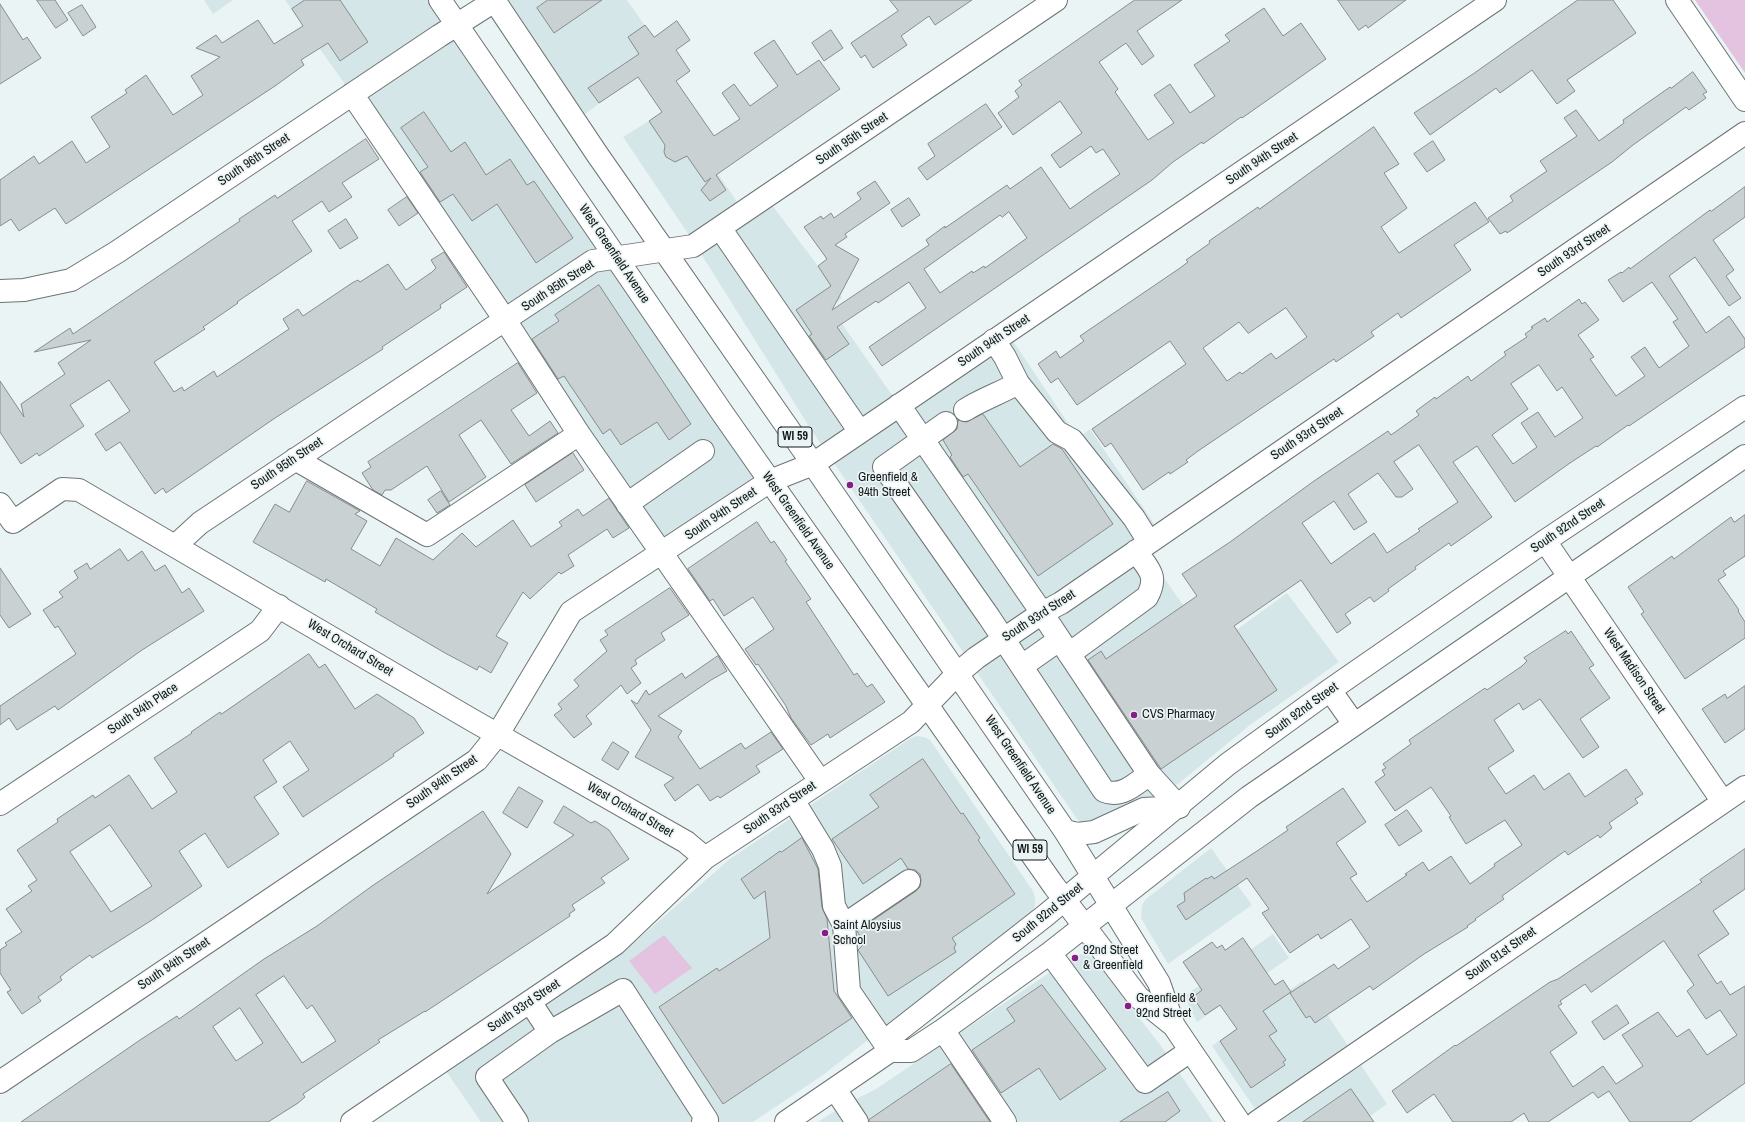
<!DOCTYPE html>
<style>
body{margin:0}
canvas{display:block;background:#ebf4f5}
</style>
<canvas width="1745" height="1122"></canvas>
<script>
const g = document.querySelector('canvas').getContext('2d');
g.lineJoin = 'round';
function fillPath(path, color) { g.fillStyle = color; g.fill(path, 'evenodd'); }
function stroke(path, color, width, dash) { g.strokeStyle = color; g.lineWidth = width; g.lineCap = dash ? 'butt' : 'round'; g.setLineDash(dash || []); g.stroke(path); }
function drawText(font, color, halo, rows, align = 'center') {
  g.font = font + ' "Archivo Narrow",sans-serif'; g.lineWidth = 3.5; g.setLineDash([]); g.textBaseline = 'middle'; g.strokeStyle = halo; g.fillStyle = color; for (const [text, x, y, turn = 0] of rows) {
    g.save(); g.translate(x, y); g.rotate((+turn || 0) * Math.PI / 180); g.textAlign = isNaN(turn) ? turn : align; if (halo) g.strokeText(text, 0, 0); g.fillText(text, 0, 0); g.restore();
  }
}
const built = new Path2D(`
 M204 0H233L213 14Z
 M285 0H440L770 481 661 554 352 94Z
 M494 0H627L643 23 666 52 575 122Z
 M672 107 744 212 766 197 842 298 831 308 899 405 1007 332 1078 438 1090 429 1161 534 1142 547 1213 647 1287 593 1339 662 1250 725 1178 784 1094 825 1083 824 1077 819 810 428 691 238 623 137Z
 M917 736 924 737 930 740 1033 891 1035 899V906L1031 913 823 1075 753 1122H481L446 1071 621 954 731 858 911 738Z
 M1211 848 1252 905 1168 964 1141 918 1142 905 1146 899Z
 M1273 934 1289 958 1197 1022 1184 996Z
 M1081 954 1087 955 1094 959 1161 1046 1213 1122H818L846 1104 876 1089 1073 957Z
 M1304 980 1387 1104 1362 1122H1264L1212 1046Z`);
const green = new Path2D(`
 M1695 0H1745V73Z
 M664 935 692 968 655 994 629 961Z`);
const building = new Path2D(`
 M37 0H55L68 20 56 28Z
 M305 0H340L368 42 340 61 328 43 301 60 304 65 275 86 66 224 55 208 19 231 11 219 0 226V180L34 156 39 164 72 141 86 163 110 147 91 117 127 93 125 90 146 75 173 115 203 95 191 76 220 57 196 48 216 35 222 43 258 20 274 44 303 26 292 9Z
 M548 0H602L554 33 537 8Z
 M890 0H972L935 25 929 16 901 36 907 45 873 68 865 55 861 58 851 43 898 11Z
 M1135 0H1182L1137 31 1154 56 1142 65 1126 43 1099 62 1118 89 1115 92 1148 140 1174 123 1154 95 1170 84 1190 113 1215 96 1194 65 1230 41 1225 35 1264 8 1283 36 1301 23 1326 59 1242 118 1241 117 1203 144 1202 142 1173 162 1152 180 882 366 869 347 926 308 909 282 878 303 876 301 837 327 849 344 826 360 809 336 812 334 796 310 831 286 818 266 827 259 804 227 821 216 823 219 831 213 834 218 861 199 857 193 875 181 890 203 845 234 847 237 835 245 859 259 832 310 929 245 926 240 945 226V228L1007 185 1010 189 1041 167 1070 209 1091 194 1120 174 1103 149 1096 153 1091 146 1060 168 1051 155 1082 133 1060 101 1013 135 998 113 1019 97 1015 91 1022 85 1019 81ZM1009 212 1027 238 985 268 984 266 973 273 972 271 940 293 924 269 1000 215 1002 217Z
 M1338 0H1406L1368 28 1366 25 1359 30Z
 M1578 0H1613L1636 33 1567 80 1575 91 1557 104 1532 70 1500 93 1496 88 1430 135 1414 113 1473 74Z
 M0 4 23 40 27 37 41 58 0 84Z
 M82 5 96 27 83 36 68 13Z
 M677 21 690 40 676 50 690 71 676 81 714 136 740 119 722 93 734 84 750 106 778 86 754 53 774 40 797 75 819 60 840 89 716 175 726 190 710 201 701 190 711 178 705 182 687 156 675 162 666 157 664 152 665 145 649 121 662 112 638 77 599 103 588 88 639 54 628 37 645 25 654 37Z
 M831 30 843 48 824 61 812 43Z
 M1693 72 1707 92 1703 94 1706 98 1689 110 1686 107 1633 145 1612 162 1507 233 1506 231 1500 234 1488 218 1513 201 1510 196 1547 171 1540 161 1577 136 1564 118 1576 110 1599 141 1624 123 1623 120 1670 87 1671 88Z
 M986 104 1002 127 927 180 918 168 935 156 928 144Z
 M424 112 451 152 465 142 486 175 510 159 527 185 534 181 573 238 536 263 497 204 472 221 453 194 440 202 420 172 428 167 401 128Z
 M1374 127 1399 164 1384 173 1407 208 1381 227 1399 253 1475 202 1489 222 1454 245 1471 270 1401 318 1398 313 1371 332 1374 336 1336 362 1334 359 1198 451 1186 460 1188 462 1170 474 1169 472 1143 490 1111 443 1105 447 1092 429 1186 364 1170 341 1077 405 1058 378 1051 383 1038 364 1056 351 1060 358 1084 341 1080 336 1180 268 1188 262 1186 260 1210 243 1209 241 1258 207 1259 209ZM1286 308 1307 337 1276 359 1271 353 1242 374 1240 372 1227 381 1203 348 1239 322 1248 333Z
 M366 139 379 159 342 183 352 197 329 212 322 201 292 221 312 251 237 302 238 303 203 327 205 329 154 362 174 392 182 387 184 391 214 371 217 377 289 329 283 319 298 309 303 316 352 283 358 280 360 282 388 264 406 290 432 272 436 268 431 260 444 252 467 287 440 305 441 308 382 347 383 349 275 418 166 493 163 488 155 494 120 442 106 451 95 434 130 411 109 380 70 405 84 426 39 456 37 453 21 464 0 432V381L24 417 21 404 65 374 58 363 91 340 34 352 70 328 73 334 228 229 240 221 239 219 275 195 277 198Z
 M1433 141 1445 160 1427 172 1414 154Z
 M1745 187V217L1713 240 1734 270 1726 276 1741 298 1729 306 1695 257 1669 276 1706 333 1729 316 1745 339V347L1629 426 1628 425 1597 447 1596 446 1570 463 1515 502 1477 446 1453 462 1492 517 1451 546 1449 543 1415 567 1416 569 1388 589 1389 591 1374 602 1370 597 1345 614 1351 623 1337 633 1301 580 1234 626 1277 690 1161 769 1088 660 1101 651 1106 659 1197 596 1182 574 1230 542 1314 481 1388 431 1391 435 1419 415 1416 411 1435 397 1436 399 1468 376 1471 381 1506 355 1504 352 1527 337 1525 334 1533 328 1531 327 1545 318 1547 322 1579 299 1582 304 1585 302 1599 320 1578 335 1594 357 1590 359 1616 396 1645 376 1631 357 1645 347 1659 368 1689 346 1673 322 1678 319 1652 282 1623 302 1608 280 1621 272 1622 273 1629 267 1630 269 1710 210 1711 211ZM1539 365 1557 391 1562 387 1583 418 1555 437 1538 412 1521 423 1537 447 1513 464 1492 435 1528 409 1511 384ZM1419 445 1458 502 1418 529 1420 531 1387 553 1374 533 1331 564 1302 523 1334 501 1354 530 1367 522 1348 494 1378 473 1396 497H1402L1413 489 1394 462Z
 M407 197 418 213 399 226 388 210Z
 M909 198 920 215 902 227 891 210Z
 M346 219 358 238 340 249 328 231Z
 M599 285 691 424 669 440 657 422 621 445 610 429 603 434 564 376 558 379 532 339 559 321 555 315Z
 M518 363 537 393 511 410 529 436 550 421 558 433 511 464 481 420 459 435 486 477 449 502 427 466 391 490H385L382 495 373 490 362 473 371 467 368 462Z
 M983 414 1020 467 1053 444 1062 449 1113 524 1038 576 968 474 963 477 950 457 952 455 943 440 957 429 958 420 966 422Z
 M573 453 584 470 536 502 525 485Z
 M307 481 360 511 355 514 367 521 351 549 380 566 396 538 433 560 462 533 476 547 513 520 531 547 562 526 559 522 578 509 583 516 609 498 629 528 613 538 607 529 568 555 574 566 561 574 559 572 530 599 523 592 496 636 508 643 491 673 479 666 477 670 445 653 375 612 377 609 326 579 325 582 253 542 275 504 289 512Z
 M441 491 450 505 437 513 428 500Z
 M1745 515V556L1723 571 1726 575 1718 580 1739 610 1738 611 1745 622V638L1685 679 1641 614 1644 612 1628 587 1672 556 1674 559 1731 517 1734 522Z
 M757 522 771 543 774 541 787 560 785 561 811 599 806 602 854 675 857 673 867 687 872 684 885 702 830 738 828 734 811 745 791 718 786 706 758 664 756 665 745 649 774 629 753 597 724 616 713 599 710 601 688 569Z
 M120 549 128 561 142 551 155 571 165 565 182 593 189 588 204 611 142 650 58 710 55 706 17 730 9 718 0 725V706L76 654 58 626 55 628 43 610 63 597 59 592 78 578 74 571 87 563 90 569Z
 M0 568 31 614 9 628 0 615Z
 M670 588 689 615 661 633 665 640 635 660 637 664 631 668 641 683 627 694 621 685 586 716 592 724 574 738 554 715 562 709 558 704 579 686 574 680 607 651 600 640 608 635 605 631Z
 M1566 631 1568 634 1571 631 1594 665 1589 668 1610 698 1580 719 1599 747 1583 758 1540 699 1523 710 1519 703 1494 720 1514 751 1488 768 1506 794 1534 775 1544 790 1569 773 1585 797 1626 769 1643 794 1635 799 1638 803 1609 823 1612 828 1600 838 1598 835 1568 855 1565 851 1502 896 1504 899 1475 919 1476 920 1467 926 1468 927 1424 954 1373 990 1370 986 1315 1023 1310 1016 1306 1018 1290 993 1334 964 1338 969 1370 947 1351 919 1321 939 1318 934 1290 953 1262 913 1269 909 1247 878 1186 920 1177 906 1185 901 1184 893 1206 878 1207 879 1212 876 1214 879 1257 851 1288 830 1286 827 1343 788 1366 822 1336 843 1357 874 1350 878 1367 902 1407 875 1405 874 1423 862 1429 871 1451 856 1470 884 1495 866 1494 864 1522 845 1505 820 1466 844 1449 817 1451 816 1431 787 1395 811 1375 782 1385 775 1382 770 1386 768 1383 764 1411 744 1409 740 1485 688 1487 690 1522 666 1527 661 1524 658Z
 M309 654 319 668 325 664 355 709 377 694 414 718 424 733 393 754 394 756 384 763 303 817 283 787 309 770 290 741 263 760 277 782 254 797 279 834 228 868 205 833 179 851 202 886 152 920 92 958 90 955 66 972 60 977 62 980 38 997 41 1001 22 1014 7 992 11 990 0 973V950L7 945 5 943 22 932 6 909 32 891 28 886 37 880 17 850 58 822 57 819 93 795 95 798 129 775 152 809 177 792 154 758 192 733 191 732 220 712 221 714ZM110 825 152 886 111 912 70 852Z
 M718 656 727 671 711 680 658 716 682 731 678 737 700 769 741 743 745 749 771 732 783 749 756 766 760 772 720 798 718 796 710 801 698 784 675 801 664 785 674 778 635 757 651 730 631 700 637 704 646 690 649 695 682 673 685 678Z
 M1745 686V729L1725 743 1702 709 1725 694 1727 698Z
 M613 742 629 752 618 770 602 760Z
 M923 759 961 814 963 813 980 838 978 840 1015 894 952 938 956 944 954 948 956 952 888 996 858 950 864 944 857 931 916 891 920 887 921 880 920 874 915 870 908 869 901 858 863 884 832 839 879 807 870 795Z
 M519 787 543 801 527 828 503 813Z
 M564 806 591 823 595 821 609 830 629 859 601 878 605 883 572 905 575 910 569 914 570 916 425 1012V1011L378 1040 380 1042 303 1094 305 1097 298 1103 268 1122H21L140 1040 177 1016 179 1019 264 959 317 926 372 886 483 811 511 854 487 894 574 835 554 823ZM284 976 307 1009 312 1005 336 1041 302 1063 256 995ZM240 1008 263 1043 236 1061 213 1027Z
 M1407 810 1422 831 1399 846 1385 825Z
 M802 838 818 869 822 907 827 919 834 991 852 1018 723 1104 659 1007 717 968 719 971 770 938 765 891 754 899 741 879 780 851 781 852Z
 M1745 849V889L1713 911 1729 934 1698 955 1717 984 1721 981 1730 995 1745 986V1083L1690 1122H1630L1609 1091 1598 1098 1593 1092 1548 1122H1529L1524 1113 1511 1122H1453L1434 1094 1407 1113 1392 1091 1455 1045 1456 1046 1550 982 1558 979 1702 882 1700 880ZM1664 941 1694 985 1687 991 1706 1019 1720 1010 1737 1035 1707 1055 1689 1029 1677 1037 1658 1012 1622 1035 1643 1066 1616 1084 1603 1066 1573 1087 1550 1052 1577 1033 1558 1006 1562 1004 1560 1001 1585 984 1591 992Z
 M1243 938 1275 985 1283 980 1291 992 1263 1011 1277 1031 1269 1036 1286 1060 1283 1062 1285 1065 1251 1088 1220 1041 1237 1029 1220 1005 1205 1015 1193 997 1202 990 1183 962 1212 942 1217 948 1222 945 1225 950Z
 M1042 985 1106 1069 1060 1100 1039 1068 1001 1093 972 1050 1015 1021 1007 1009Z
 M1617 1005 1629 1023 1604 1040 1592 1022Z
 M951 1064 990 1122H869V1120Z
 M1351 1089 1374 1122H1303Z
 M1168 1092 1180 1111 1165 1122H1120Z`);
const minor = new Path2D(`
 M1677 0 1745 100
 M352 94 505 320 579 434 820 781
 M720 228 860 432
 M0 291 24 290 71 280 117 252 439 36 496 0
 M994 340 1005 357 1018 383 1057 432 1072 440 1134 518 1149 542
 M899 405 1042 613 1149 774 1179 807
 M965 410C982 399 1001 393 1018 383
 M946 423 884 467 989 617 1104 791C1121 798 1136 784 1149 774
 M295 459 427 535 579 434
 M0 504 13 522 62 489 79 490 472 720 686 842 705 858
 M627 504 703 451
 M1545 541 1723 802
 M176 545 200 523 593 261 693 246 1056 0
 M1069 654 1147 597C1159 575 1148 569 1136 551
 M1022 666 1059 640
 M1330 690 1354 724
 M793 800 823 849 830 866 834 906 844 925
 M0 804 260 631 279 606
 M1050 953 1145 1082 1190 1051
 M530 1002 550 1032
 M943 1030 1005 1122
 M890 1051 894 1034 1046 915 1228 764 1330 690 1545 541 1745 407
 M890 1051 849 991 844 925 909 881
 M0 1082 477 760 498 734 571 612 770 481 813 464 1495 0
 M835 1089 857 1122
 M352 1122 615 944 705 858 911 722 957 674 976 658 1042 613 1061 603 1745 133
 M517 1122 487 1077 550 1032 623 990 707 1120 703 1122
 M786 1122 890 1051H911L943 1030 1050 953 1249 797 1745 456
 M1257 1122 1745 787`);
const major = new Path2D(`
 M440 0 723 414 1054 886 1138 997 1174 1026
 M494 0 597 154 813 464 1065 831 1159 983 1174 1026 1239 1122
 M1065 831 1077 834 1094 832 1144 809 1179 807`);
const markers = [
 [850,485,4,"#871e85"],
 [1134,715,4,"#871e85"],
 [825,933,4,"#871e85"],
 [1075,958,4,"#871e85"],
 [1128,1006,4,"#871e85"]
];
const shields = [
 [795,437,34],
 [1030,850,34]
];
const shieldNames = [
 ["WI 59",795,437],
 ["WI 59",1030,850]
];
const streetNames = [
 ["South 95th Street",852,139,-34],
 ["South 94th Street",1262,159,-34],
 ["South 96th Street",254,160,-34],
 ["South 93rd Street",1574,251,-34],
 ["West Greenfield Avenue",614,254,56],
 ["South 95th Street",558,286,-33],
 ["South 94th Street",994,341,-34],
 ["South 93rd Street",1307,434,-34],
 ["South 95th Street",287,464,-34],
 ["South 94th Street",721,514,-34],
 ["West Greenfield Avenue",798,521,55],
 ["South 92nd Street",1568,526,-34],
 ["South 93rd Street",1039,616,-33],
 ["West Orchard Street",350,648,31],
 ["West Madison Street",1634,671,56],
 ["South 94th Place",143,709,-34],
 ["South 92nd Street",1302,711,-36],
 ["West Greenfield Avenue",1020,765,56],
 ["South 94th Street",442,782,-35],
 ["South 93rd Street",780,808,-34],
 ["West Orchard Street",630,810,30],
 ["South 92nd Street",1048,913,-39],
 ["South 91st Street",1501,954,-35],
 ["South 94th Street",174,964,-34],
 ["South 93rd Street",524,1006,-34]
];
const poiNames = [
 ["Greenfield &",858,478],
 ["94th Street",858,493],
 ["CVS Pharmacy",1142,715],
 ["Saint Aloysius",833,926],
 ["School",833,941],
 ["92nd Street",1083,951],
 ["& Greenfield",1083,966],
 ["Greenfield &",1136,999],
 ["92nd Street",1136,1014]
];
fillPath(built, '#d5e6e8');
fillPath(green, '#e3c3e0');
fillPath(building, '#c9d1d2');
stroke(building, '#868d8e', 1);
stroke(minor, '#6d7475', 24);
stroke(major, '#6d7475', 24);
stroke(minor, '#fff', 22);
stroke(major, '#fff', 22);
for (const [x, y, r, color] of markers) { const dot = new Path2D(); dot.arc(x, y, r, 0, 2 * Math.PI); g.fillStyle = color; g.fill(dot); stroke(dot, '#ebf4f5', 1.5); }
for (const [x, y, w] of shields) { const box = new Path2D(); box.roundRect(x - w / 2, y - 10, w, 20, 3); g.fillStyle = '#ebf4f5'; g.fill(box); stroke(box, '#141717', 1); }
drawText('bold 12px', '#141717', null, shieldNames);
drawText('13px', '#141717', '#ebf4f5', streetNames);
drawText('13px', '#141717', '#ebf4f5', poiNames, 'left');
</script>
